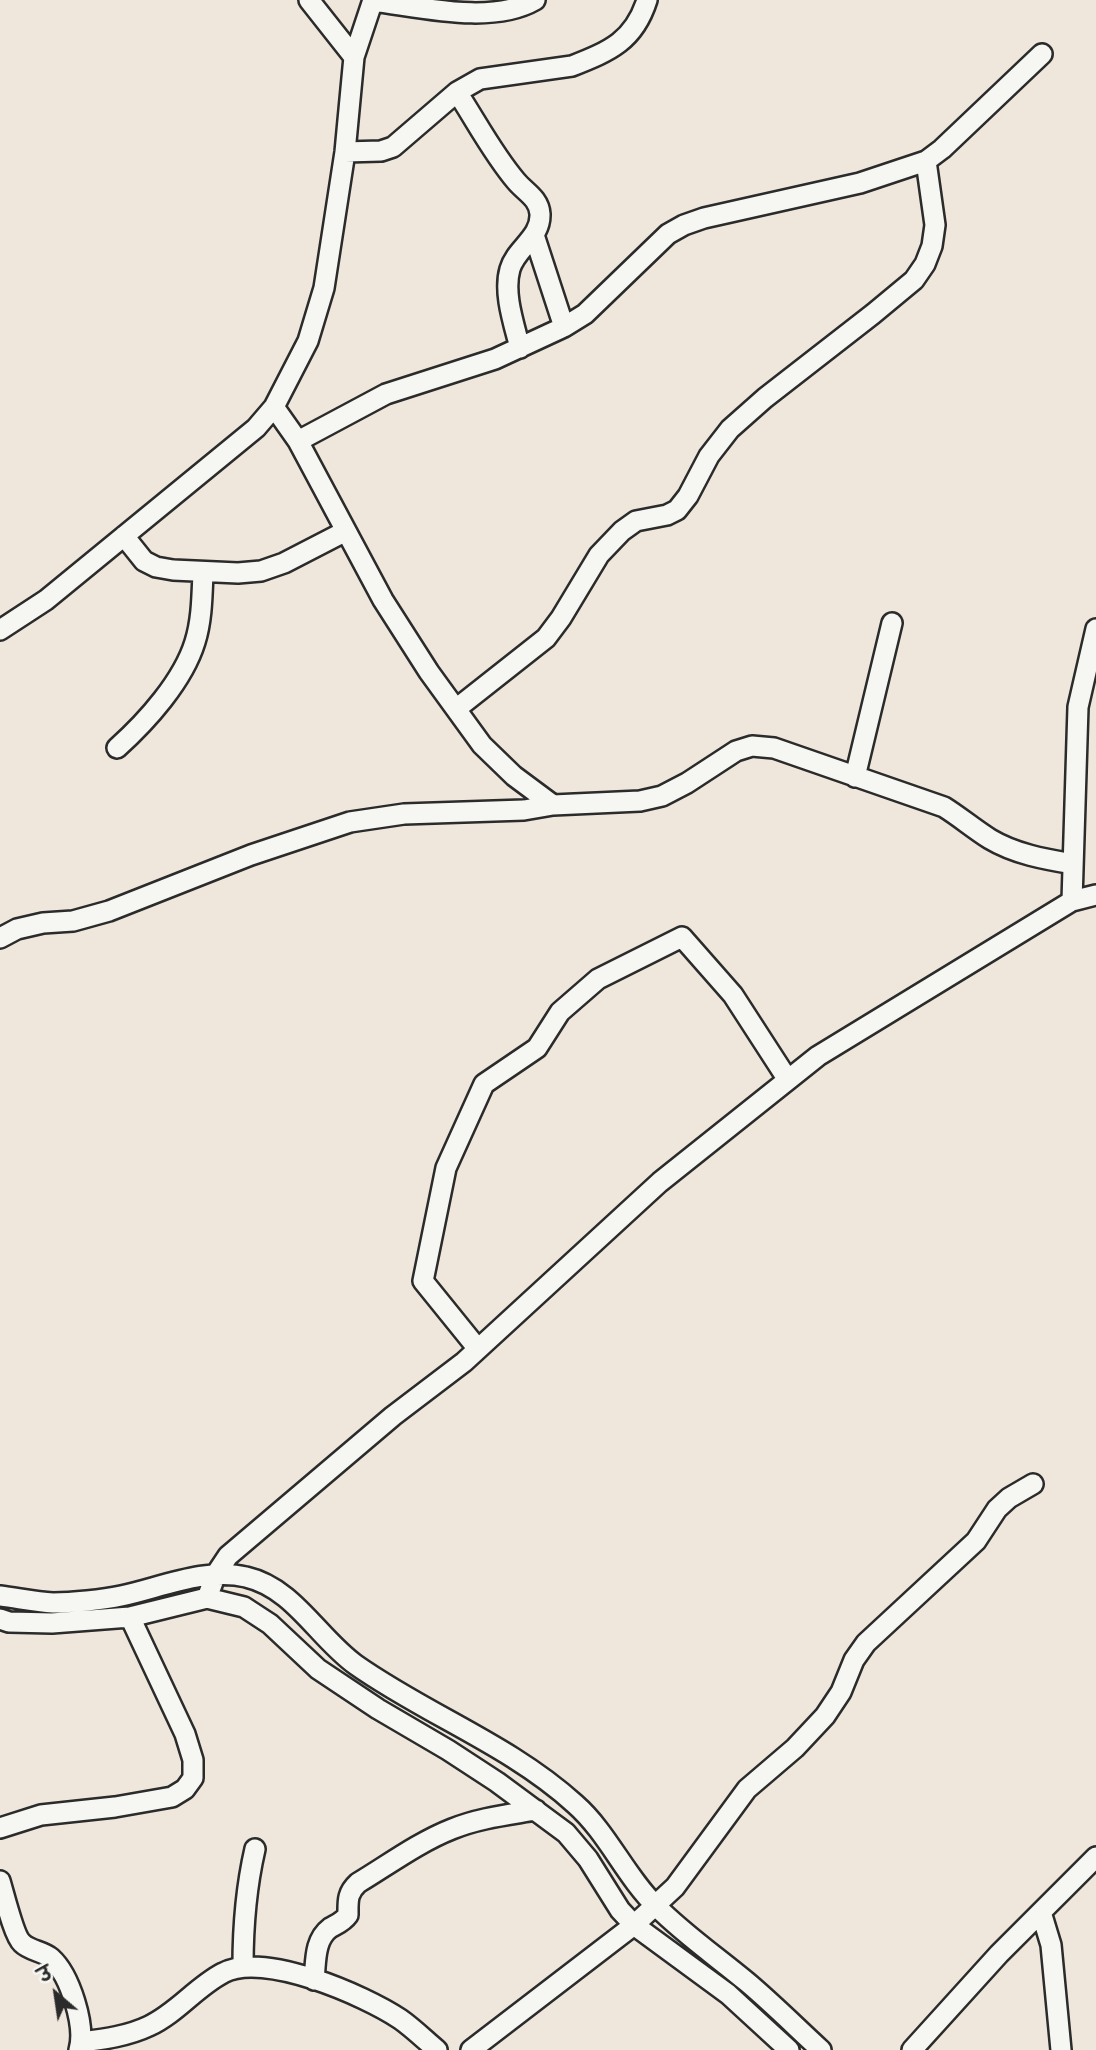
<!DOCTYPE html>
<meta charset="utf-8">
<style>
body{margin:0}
#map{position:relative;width:1096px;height:2050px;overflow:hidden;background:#efe7dc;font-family:"Balsamiq Sans","Playpen Sans Deva",sans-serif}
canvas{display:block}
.north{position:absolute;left:21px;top:1959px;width:70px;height:70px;-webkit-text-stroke:5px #f6f6f2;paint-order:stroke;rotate:331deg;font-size:19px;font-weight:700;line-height:28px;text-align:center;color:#2b2b2b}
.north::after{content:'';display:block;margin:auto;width:24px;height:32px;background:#2b2b2b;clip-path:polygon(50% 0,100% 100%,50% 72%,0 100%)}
</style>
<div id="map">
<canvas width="1096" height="2050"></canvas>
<div class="north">उ</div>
</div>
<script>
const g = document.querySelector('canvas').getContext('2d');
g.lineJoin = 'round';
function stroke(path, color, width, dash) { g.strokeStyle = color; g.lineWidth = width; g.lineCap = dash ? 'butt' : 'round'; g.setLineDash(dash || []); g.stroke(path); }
const minor = new Path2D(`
 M309 0 354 57
 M373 1C421 7 492 25 535 0
 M457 92C476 121 493 154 516 181 525 192 539 198 540 214 541 238 516 248 510 269 503 293 514 324 520 348
 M345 152 381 151 393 147 457 92 480 79 572 66C610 51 634 41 647 0
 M534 235 564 327
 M274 407 298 441 383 600 429 672 482 745 514 776 553 805
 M298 441 386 394 495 359 564 327 585 314 668 234 684 225 704 218 860 183 926 161 942 149 1042 54
 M124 536 144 561 156 567 173 570 238 573 261 571 284 563 346 531
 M0 630 46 600 256 428 274 407 308 341 324 288 345 152 354 57 373 0
 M456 709 546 638 561 618 599 555 622 531 636 521 667 515 677 510 688 496 709 456 730 429 765 398 873 314 914 280 925 264 932 246 935 225 926 161
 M117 748C147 721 183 681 195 642 202 620 202 595 203 572
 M855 777 892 623
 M1072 901 1078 707 1096 629
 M0 938 17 929 43 923 73 921 109 911 251 855 350 822 404 814 524 810 553 805 640 801 662 796 687 783 736 751 752 746 774 748 944 807C960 817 974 829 990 839 1015 854 1044 859 1073 864
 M478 1349 423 1281 446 1168 484 1084 537 1048 560 1012 598 979 682 937 733 995 788 1080
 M0 1596C17 1598 35 1602 53 1603 71 1603 103 1600 121 1596 159 1588 207 1567 246 1577 294 1588 318 1638 356 1665 427 1715 510 1745 575 1804 608 1833 625 1876 657 1907 685 1935 717 1957 747 1982 772 2003 796 2027 821 2050
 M207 1598 216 1574 228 1556 393 1416 464 1362 660 1182 818 1056 1072 901 1096 895
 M0 1619 9 1622 52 1623 130 1617 207 1598 244 1607 270 1624 318 1669 378 1709 448 1750 497 1782 566 1833 588 1859 620 1910 634 1925 728 1994 789 2050
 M0 1828 41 1815 115 1807 172 1797 185 1789 193 1778V1760L185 1734 130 1617
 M0 1881C4 1894 14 1936 22 1943 30 1951 43 1951 51 1958 70 1975 86 2026 79 2050
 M1041 1912 1051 1945 1061 2050
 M243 1966C243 1926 246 1888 255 1849
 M314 1980C316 1962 314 1940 330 1928 337 1924 343 1922 348 1915 348 1901 347 1893 358 1883 388 1865 419 1842 452 1829 479 1818 507 1815 536 1810
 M82 2042C105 2039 128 2036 149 2026 177 2013 196 1987 223 1973 263 1951 364 1995 400 2019 413 2028 425 2040 437 2050
 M471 2050 634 1925 675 1887 747 1789 795 1748 825 1716 841 1692 854 1660 866 1643 976 1541 997 1509 1009 1498 1033 1484
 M912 2050 999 1954 1096 1857`);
stroke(minor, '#2b2b2b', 24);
stroke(minor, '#f6f6f2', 19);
</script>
